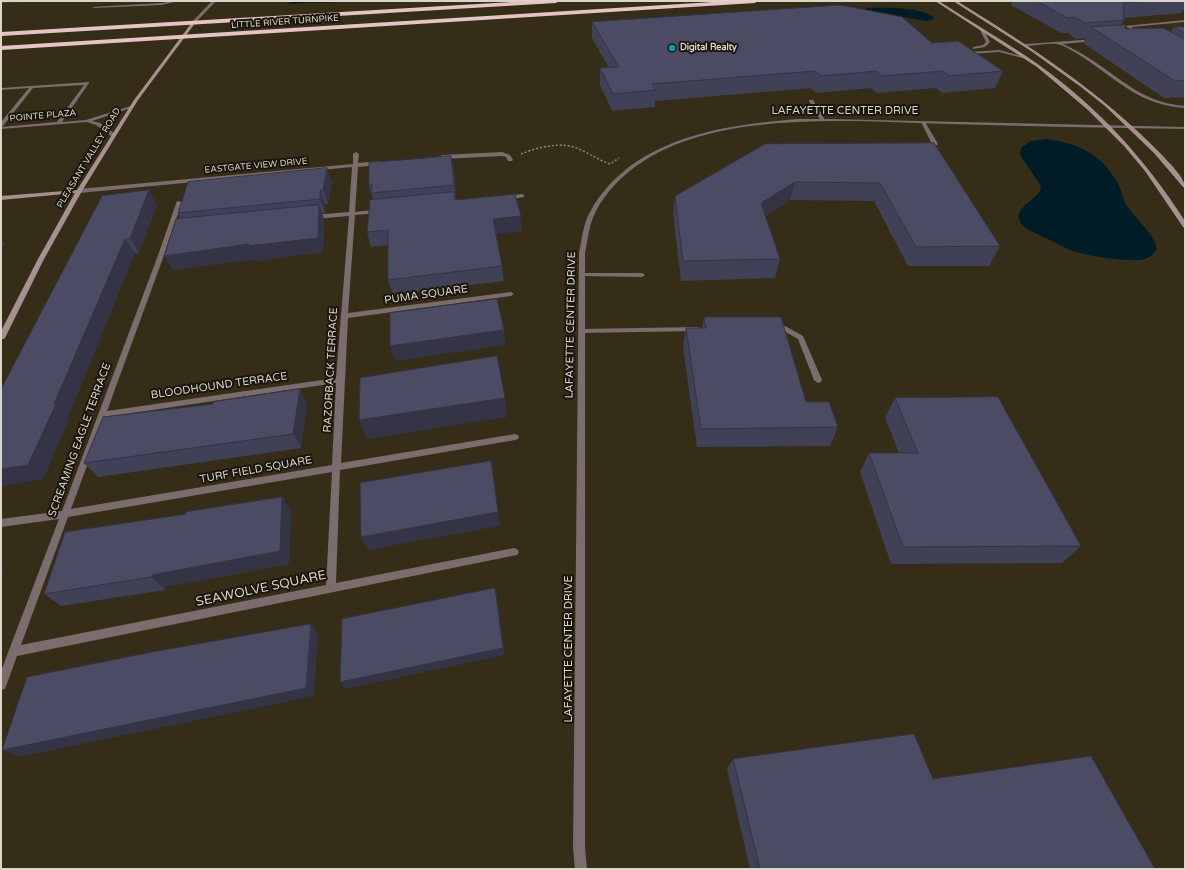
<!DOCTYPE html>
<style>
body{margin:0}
#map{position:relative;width:1186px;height:870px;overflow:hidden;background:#362d18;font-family:"Varela Round",sans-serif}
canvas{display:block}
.frame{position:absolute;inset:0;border:2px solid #dbd5c8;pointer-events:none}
</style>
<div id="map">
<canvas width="1186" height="870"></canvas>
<div class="frame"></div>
</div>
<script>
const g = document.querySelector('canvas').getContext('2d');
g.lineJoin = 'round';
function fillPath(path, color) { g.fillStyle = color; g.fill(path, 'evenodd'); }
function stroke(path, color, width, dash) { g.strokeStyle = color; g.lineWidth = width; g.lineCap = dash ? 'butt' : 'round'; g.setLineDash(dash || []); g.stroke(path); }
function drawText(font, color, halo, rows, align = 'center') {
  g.font = font + ' "Varela Round",sans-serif'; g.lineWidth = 4; g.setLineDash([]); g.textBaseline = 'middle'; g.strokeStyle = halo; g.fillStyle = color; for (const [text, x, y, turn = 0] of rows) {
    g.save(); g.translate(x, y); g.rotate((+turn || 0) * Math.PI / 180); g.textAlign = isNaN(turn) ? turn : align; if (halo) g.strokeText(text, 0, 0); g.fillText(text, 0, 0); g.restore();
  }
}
const water = new Path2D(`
 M294 1H364L287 4Z
 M868 8C883 7 927 7 935 19L926 21 862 10Z
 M1047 139C1079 144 1100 153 1117 182 1122 189 1122 200 1128 207 1137 221 1153 232 1157 249 1154 253 1151 257 1145 259 1131 263 1088 256 1073 251 1063 247 1053 241 1043 237 1036 233 1024 229 1020 222 1012 206 1040 201 1041 186L1020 155 1021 148 1031 141Z`);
const path = new Path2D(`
 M521 154C538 147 562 141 579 149 590 154 599 160 610 164L619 158`);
const lane = new Path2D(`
 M171 1H178L162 5 94 8 92 7 162 3Z
 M1185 20V22L1131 27 1142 32 1141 34 1125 26Z
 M982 29 984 30 990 42 985 47 973 49V47L983 45 986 42 980 30Z
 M1096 39 1095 41 1063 44C1074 49 1085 55 1095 62 1126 83 1146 103 1185 106V108C1140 105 1120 82 1084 58 1078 54 1064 45 1057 44 1047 43 1036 46 1026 46L1024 45 1026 44Z
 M965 50 970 52 999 50 1029 58 1027 59 999 52 970 54 964 52Z
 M89 82V83L62 122 86 120 134 105V107L92 121 100 123 115 134V136H111L96 125 87 122 1 129V127L57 122 84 85 33 88 3 126H1V122L29 88 1 90V88Z
 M809 100H813L825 120V121H821L809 101Z
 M921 121 925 122 938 144 937 145 932 144 921 122Z
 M582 273H642L645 275 642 277 580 276 579 275Z
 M772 326H785L803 336 822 380 821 382 818 383 814 380 798 339 782 330H772L771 328Z
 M696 327H698L699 329 698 331 581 333 578 331 581 329Z`);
const street = new Path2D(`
 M212 1H216L195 23H193V21Z
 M798 119H829L1185 127V129C1106 128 1028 126 949 124 842 122 658 101 596 211 589 224 588 239 585 253V848L587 869H575L573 848 579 253C582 239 583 224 590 212 631 138 722 125 798 119Z
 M356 152 359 154 358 163 380 161 383 163 380 165 358 167 355 212 380 209 383 211 380 213 355 215 348 313 511 292 514 294 511 296 348 318 341 463 515 434 518 435 519 437 518 439 515 440 340 470 336 583 514 548 517 549 519 552 517 555 17 656 5 689 1 690V671L59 519 1 527V519L62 511 157 258 177 201 182 202 163 258 107 411 336 378 349 216 314 219 311 217 314 215 349 212 352 167 79 193 76 191 79 189 353 164V154ZM336 383 332 465 71 509 105 417ZM332 472 326 585 21 645 68 517Z
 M502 152 510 155 513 160 512 161H508L506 157 502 156 442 159 439 157 442 155Z
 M522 194 524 195V197L507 200 504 198 507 196Z`);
const secondary = new Path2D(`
 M935 1H939C972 23 1007 42 1039 65 1099 108 1146 160 1185 221V228L1183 227 1145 171 1124 146 1088 110 1037 67Z
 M953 1H957C1030 46 1101 92 1161 154 1168 162 1185 177 1185 188L1183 187 1154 153 1105 106 1081 87 1031 51Z
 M193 21 196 22 138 100 82 191 44 259 5 338 1 340V331L38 259 75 193 1 200V196L77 190 134 100Z`);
const highway = new Path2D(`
 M529 1H559L556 3 1 36V32Z
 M729 1H758L755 3 1 50V46Z`);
const wall = new Path2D(`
 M1 1H41L1 3Z
 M1013 1H1185V7L1181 13 1124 18V20L1121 25 1125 29 1171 32 1174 27H1185V97L1164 98 1083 43 1086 38 1076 39 1068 33H1061L1011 5Z
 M592 22 932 43 1003 71 995 88 942 93 936 88 877 93 871 88 816 93 811 88 655 101V107L612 111 600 85V68H609L592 38Z
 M934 143 1000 246 989 266H908L874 201 790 200 765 217 780 259 775 278 681 281 673 214 675 196Z
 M454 170 456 199V200L522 231 496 234 502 266 504 281 393 294 388 280V245L371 247 367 232 373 200 369 185Z
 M332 182 328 204H325V213H322L324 219 323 252 255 261 254 259 173 270 180 218 178 213Z
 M149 190 157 205 139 253H135L68 417 69 419 43 479 1 486Z
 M704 317 806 402 838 427 830 446 697 447 683 347 686 328H702Z
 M895 398 1081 546 1062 563 891 564 860 472 869 453H899L885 417Z
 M307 404 301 448 98 477 84 463Z
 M282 497 291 511 289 564 165 587V590L61 606 44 594 186 514Z
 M733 759 933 779 1155 869H750L727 769Z`);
const shadedWall = new Path2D(`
 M451 156 454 170 456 199 454 185Z
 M327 168 332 182 328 204 323 190Z
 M795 182 790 200 757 222 761 203Z
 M149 190 157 205 139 253 130 238Z
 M320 190 325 204V213L320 199Z
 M319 205 324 219 323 252 255 261 254 259 173 270 164 256Z
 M521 216 522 231 495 234 493 219Z
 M1 239 5 244 1 251Z
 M125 239 135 253 68 417 69 419 43 479 1 486V469L54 404Z
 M504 330 506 345 395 361 390 346Z
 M300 389 307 404 301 448 293 434Z
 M505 398 507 417 367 439 359 420Z
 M491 461 494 476 500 526 368 550 361 537Z
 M282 497 291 511 289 564 165 587V590L151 577 152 575Z
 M1 571 4 573 1 580Z
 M495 588 497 596 505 655 345 689 340 682Z
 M311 624 318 633 314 696 19 757 2 750Z`);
const building = new Path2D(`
 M1037 1H1152L1123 3 1124 20 1084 23 1075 17 1068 18Z
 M841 5 902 17 932 43 958 41 1003 71 949 76 943 71 882 76 877 71 821 76 815 71 652 84 656 90 613 94 600 68 619 67 592 22Z
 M1125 25V29L1163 28 1185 39V80L1175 81 1091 27Z
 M1174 27H1185V33Z
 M934 143 1000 246 916 247 880 183 795 182 761 203 780 259 683 261 675 196 765 144Z
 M451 156 454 185 371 193 372 184 369 185V163Z
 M327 168 323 190H320V199L178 213 188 182Z
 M149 190 130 238 125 239 54 404H56L28 465 1 469V389L102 196Z
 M454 192 455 200 515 194 521 216 493 219 502 266 388 280V230L367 232 370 200Z
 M319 205 318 238 248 246 249 244 164 256 176 219Z
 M497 299 504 330 390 346V313Z
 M704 317H781L806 402H829L838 427 701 429 686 328H706Z
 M497 356 505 398 359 420 360 378Z
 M300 389 293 434 84 463 103 417 213 404V402Z
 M998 397 1081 546 903 547 869 453H918L895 398Z
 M491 461 498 512 361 537 360 483Z
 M282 497 280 551 152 575 151 577 44 594 65 532 186 514V512Z
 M495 588 503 648 340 682 342 619Z
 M311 624 306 688 2 750 27 677 152 652Z
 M914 734 933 779 1091 756 1155 869H760L733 759Z`);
const markers = [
 [672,48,4,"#0f9aa8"]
];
const farStreetnames = [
 ["LITTLE RIVER TURNPIKE",285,22,-4],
 ["POINTE PLAZA",43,116,-5],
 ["PLEASANT VALLEY ROAD",89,158,-59],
 ["EASTGATE VIEW DRIVE",256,166,-5]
];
const farPoinames = [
 ["Digital Realty",680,48]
];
const streetNames = [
 ["LAFAYETTE CENTER DRIVE",845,111],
 ["PUMA SQUARE",426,295,-8],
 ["LAFAYETTE CENTER DRIVE",571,325,-89],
 ["RAZORBACK TERRACE",331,370,-87],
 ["BLOODHOUND TERRACE",219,386,-8],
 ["SCREAMING EAGLE TERRACE",80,440,-70],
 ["TURF FIELD SQUARE",256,470,-10],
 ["LAFAYETTE CENTER DRIVE",569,649,-90]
];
const nearStreetnames = [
 ["SEAWOLVE SQUARE",261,589,-12]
];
fillPath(water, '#001d27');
stroke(path, '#8d8675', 1.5, [2, 2]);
fillPath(lane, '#7b6d6d');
fillPath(street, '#7b6d6d');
fillPath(secondary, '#a69090');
fillPath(highway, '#e5c4c3');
fillPath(wall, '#404056');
fillPath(shadedWall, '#343446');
fillPath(building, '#4b4b64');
stroke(building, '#343446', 1);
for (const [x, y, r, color] of markers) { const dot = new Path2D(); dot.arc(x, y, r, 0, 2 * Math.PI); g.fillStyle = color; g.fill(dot); stroke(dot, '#1a160d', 1.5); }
drawText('9px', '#dbd5c8', '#1a160d', farStreetnames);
drawText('bold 9px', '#dbd5c8', '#1a160d', farPoinames, 'left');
drawText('11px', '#dbd5c8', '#1a160d', streetNames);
drawText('13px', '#dbd5c8', '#1a160d', nearStreetnames);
</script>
